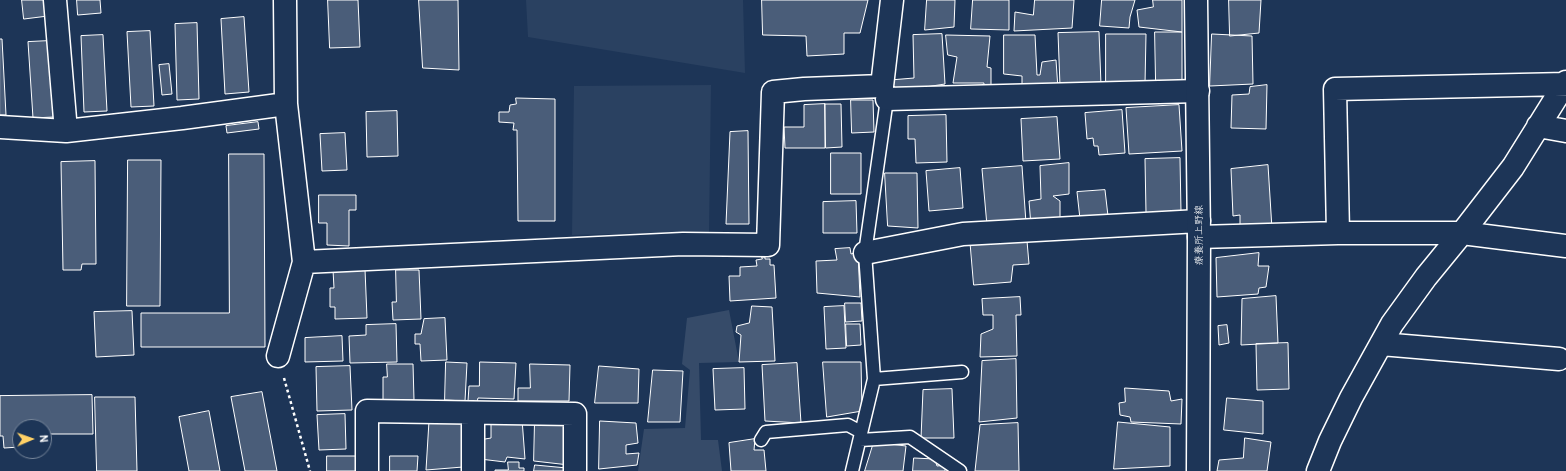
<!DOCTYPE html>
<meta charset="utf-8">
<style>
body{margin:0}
#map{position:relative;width:1566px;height:471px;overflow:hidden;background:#1d3557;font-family:Pangolin,sans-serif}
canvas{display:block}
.north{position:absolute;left:12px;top:419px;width:40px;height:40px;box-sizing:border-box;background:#1d3557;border:1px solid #77869a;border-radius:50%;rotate:88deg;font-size:11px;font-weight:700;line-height:16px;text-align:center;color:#fff}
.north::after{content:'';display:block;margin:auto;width:14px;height:18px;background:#ffd166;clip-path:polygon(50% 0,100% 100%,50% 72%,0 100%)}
</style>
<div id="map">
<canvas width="1566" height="471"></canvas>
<div class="north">N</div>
</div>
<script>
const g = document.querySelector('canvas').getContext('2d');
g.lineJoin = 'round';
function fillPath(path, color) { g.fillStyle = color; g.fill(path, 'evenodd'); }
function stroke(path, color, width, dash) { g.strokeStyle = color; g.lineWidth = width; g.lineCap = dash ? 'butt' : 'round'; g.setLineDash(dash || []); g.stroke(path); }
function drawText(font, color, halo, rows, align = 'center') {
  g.font = font + ' Pangolin,"Klee One",sans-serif'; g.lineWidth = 3.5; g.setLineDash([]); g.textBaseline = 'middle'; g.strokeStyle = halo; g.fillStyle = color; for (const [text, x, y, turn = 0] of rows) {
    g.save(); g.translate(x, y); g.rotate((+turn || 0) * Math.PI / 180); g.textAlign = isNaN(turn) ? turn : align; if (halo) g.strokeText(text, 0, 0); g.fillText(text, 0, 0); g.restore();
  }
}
const built = new Path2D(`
 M526 0H743L745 73 528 37Z
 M711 85 709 232 572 235 574 86Z`);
const green = new Path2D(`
 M729 310 739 362 699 363 701 440H718L722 471H638L644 429 685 428 690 370 682 364 687 318Z`);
const building = new Path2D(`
 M22 0H46L48 16 24 19Z
 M77 0H100L101 13 78 15Z
 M328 0H358L360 47 330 48Z
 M419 0H458L459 70 423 68Z
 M762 0H868L860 33H844V54L807 56 806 36 763 35Z
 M927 0H955L954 27 925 30Z
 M973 0H1009V30L971 29Z
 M1035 0H1074L1072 28 1014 31 1015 12 1033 15Z
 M1102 0H1135L1130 17 1129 28 1100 26Z
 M1153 0H1182V32L1139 27 1137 10 1153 7Z
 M1229 0H1261L1259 33 1230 36Z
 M244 17 249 92 225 94 221 19Z
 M197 23 199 99 177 100 175 24Z
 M150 31 154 106 131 107 127 32Z
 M1099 32 1101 85 1060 86 1058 33Z
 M1155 32H1182V83H1156Z
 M942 34 945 84 919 88 890 96V80L914 78 913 35Z
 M1106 34H1146L1145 84H1106Z
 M1212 34 1252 36 1253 84 1210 86Z
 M103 35 107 111 84 112 81 36Z
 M946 35 990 36 987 67 991 68V90L983 92 984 83H953L957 57 948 55Z
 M1004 35H1035L1037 75H1040L1042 62 1056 60 1058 89H1022V76L1004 74Z
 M0 39H2L6 115H0Z
 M49 41 54 117 33 118 28 42Z
 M169 64 172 94 162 95 159 65Z
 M1267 85 1266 129 1231 128 1232 95 1249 94 1250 87Z
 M516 98 555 99V221H518L517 130H513L514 123 499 122V112H509L510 105 516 104Z
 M851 100H873L874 132 852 133Z
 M825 104V148H785L784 127H804V105Z
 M825 104H841L842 147 826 148Z
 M1179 105 1182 151 1129 154 1126 108Z
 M1122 110 1125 153 1099 155 1098 146H1094L1093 138 1087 139 1085 113Z
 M397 111 398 156 367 157 366 112Z
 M946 115 947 162 916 163 915 139H908V116Z
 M1057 117 1060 159 1023 161 1021 119Z
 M258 122 259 129 227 133 226 126Z
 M748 131 749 224H726L730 132Z
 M345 133 347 170 322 171 320 134Z
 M831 153H861V194H831Z
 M229 154H264L265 347H141V313H229Z
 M1180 158 1181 212 1146 213 1145 159Z
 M128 160H161L160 306H127Z
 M95 161 96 264H82L81 270H63L61 162Z
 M1069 163V194L1053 196 1060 201V218L1031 226 1029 201 1041 199 1040 166Z
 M1268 165 1272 229 1240 230V215L1233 216 1231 169Z
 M1022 166 1026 223 987 226 982 169Z
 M960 168 963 208 929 211 926 171Z
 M885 173H917L918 228 888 226Z
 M1105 190 1108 216 1080 219 1077 192Z
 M319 195H356V210H349V246L327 245V223H319Z
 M856 201 857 233H823V202Z
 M970 238 1027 241 1029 264 1013 265 1011 282 974 285Z
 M850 248 851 254 858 252 860 297 817 293 816 261 837 260 835 249Z
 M1259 253 1258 266H1269L1266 287 1259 288 1258 294 1217 297 1216 258Z
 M762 257H765V259H770V265H774L776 298 730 301 729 276H740V267L757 266 756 260 762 259Z
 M365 269 367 318 335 319V307H330V288H334L333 270Z
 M396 270H419L421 319 393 320 392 302H396Z
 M1276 296 1278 343 1241 345 1242 299Z
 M1020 297 1021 315H1016L1017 356 980 357 981 334 993 329V315H983L982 299Z
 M845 303H861L862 321 846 322Z
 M752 306 772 307 775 361 739 362 741 335 736 332 737 326 749 323Z
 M844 306 846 348 826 349 824 307Z
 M132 311 134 355 96 357 94 312Z
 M445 318 447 360 421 361 420 344H415V334H421L424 319Z
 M396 324 397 362 350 363 349 336 366 335V325Z
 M846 324H860L861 345 847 346Z
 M1227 325 1229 343 1219 345 1218 326Z
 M342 336 343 361 305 362V338Z
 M1288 343 1289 389 1257 390 1256 344Z
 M1016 359 1017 418 979 422 982 361Z
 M446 362 467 363 465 401 445 400Z
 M480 362 516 363 514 399 478 398 477 402 468 401 469 386H479Z
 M823 362H861L862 411 827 417Z
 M797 363 801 423 765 421 762 365Z
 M387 364H413L414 400H383V377H387Z
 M530 364 570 365 569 401H518V388H530Z
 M350 366 352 410 317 411 316 367Z
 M599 366 639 369 638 403H595Z
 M744 368 745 409 715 410 713 369Z
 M653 370 683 371 680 422H648Z
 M1125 388 1169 391 1171 401 1182 399 1181 424 1131 422 1130 417 1120 415 1119 403 1125 402Z
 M952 389 954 438H921L923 390Z
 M262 392 277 471H245L231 397Z
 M92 395 93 434H44V427H20V447L4 448 3 436H0V396Z
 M95 397H135L137 471H97Z
 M1227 398 1263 401V434L1224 430Z
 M209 411 220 471H189L179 417Z
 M345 414 346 449 319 450 317 415Z
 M465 418 463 467 426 470 429 421Z
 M522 419 525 459 507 457 505 462 480 459 479 440 491 438V420Z
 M535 419H566L569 465 534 461Z
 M600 421 636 423 638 443 626 445V454L639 453 637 465 599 469Z
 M1118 422 1170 427V466L1114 469Z
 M1018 423 1019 471H975L980 425Z
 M1245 438 1271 442 1267 471H1217L1219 460 1243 458Z
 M755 439 754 450H764L766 471H731L729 443Z
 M874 442 906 446 903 471H865Z
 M327 456H362V471H327Z
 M390 456H418L417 471H390Z
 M914 458 935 459 937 466 946 465 945 471H913Z
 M508 462H519V468H524V471H495V470H508Z
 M535 465 567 468V471H534Z`);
const path = new Path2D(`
 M284 378 310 471`);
const service = new Path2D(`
 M874 379 962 372
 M761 440 766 432 848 425 861 432
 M860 440 910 437 960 471
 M852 471 874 379 865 253 887 99 885 95`);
const minor = new Path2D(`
 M55 0 66 131
 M887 99 1198 91
 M1538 126 1566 131
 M0 127 66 131 182 118 286 104
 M1338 233 1335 89 1566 84
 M1199 237 1338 233H1462L1566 246
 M865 253 963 234 1199 221
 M304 262 683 244 768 245 773 92 804 89 882 86 892 0
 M1381 344 1559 359
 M278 356 304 262 286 104 285 0
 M367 471V411L575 414V471
 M473 471V413
 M1318 471 1330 441 1351 398 1392 324 1426 277 1462 233 1513 167 1566 82`);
const tertiary = new Path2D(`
 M1196 0 1199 237 1198 471`);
const streetNames = [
 ["療養所上野線",1199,235,-90]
];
fillPath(built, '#2a4161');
fillPath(green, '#364b69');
fillPath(building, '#4a5d79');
stroke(building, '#fff', 1);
stroke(service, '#fff', 15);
stroke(minor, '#fff', 25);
stroke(tertiary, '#fff', 25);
stroke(path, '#fff', 2.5, [3, 3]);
stroke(service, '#1d3557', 12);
stroke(minor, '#1d3557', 22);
stroke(tertiary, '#1d3557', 22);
drawText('10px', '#fff', '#1d3557', streetNames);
</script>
